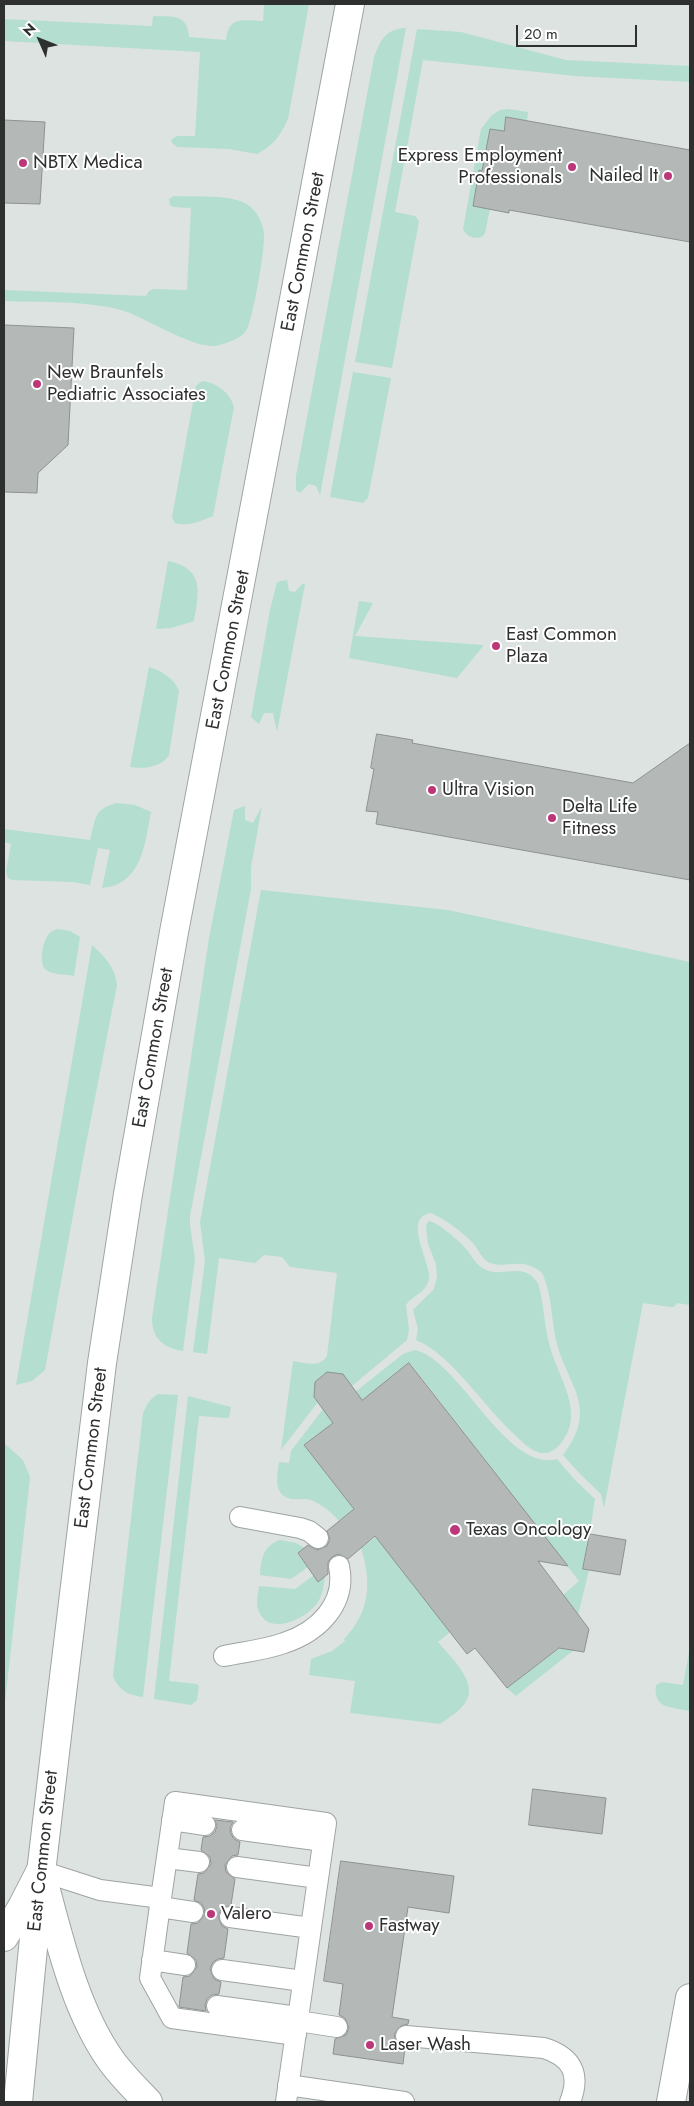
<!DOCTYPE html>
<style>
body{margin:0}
#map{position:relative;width:694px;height:2106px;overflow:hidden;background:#dde3e1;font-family:Jost,sans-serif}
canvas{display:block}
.frame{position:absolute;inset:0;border:5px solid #2e302f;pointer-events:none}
.north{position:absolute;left:15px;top:15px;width:50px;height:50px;-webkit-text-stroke:4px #fff;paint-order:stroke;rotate:314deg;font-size:14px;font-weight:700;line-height:20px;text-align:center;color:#2e302f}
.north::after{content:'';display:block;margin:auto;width:18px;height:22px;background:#2e302f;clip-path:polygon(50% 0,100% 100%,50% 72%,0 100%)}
.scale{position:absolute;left:516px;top:25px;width:121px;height:22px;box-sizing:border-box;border:2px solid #2e302f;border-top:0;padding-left:6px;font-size:15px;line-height:18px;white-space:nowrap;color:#2e302f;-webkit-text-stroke:4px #fff;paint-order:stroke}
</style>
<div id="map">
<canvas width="694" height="2106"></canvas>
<div class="frame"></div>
<div class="north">N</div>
<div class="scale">20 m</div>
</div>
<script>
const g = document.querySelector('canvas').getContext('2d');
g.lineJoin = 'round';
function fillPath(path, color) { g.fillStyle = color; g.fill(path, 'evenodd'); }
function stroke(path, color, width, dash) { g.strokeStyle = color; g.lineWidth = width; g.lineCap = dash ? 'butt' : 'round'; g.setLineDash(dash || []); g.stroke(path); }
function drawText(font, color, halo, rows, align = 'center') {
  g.font = font + ' Jost,sans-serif'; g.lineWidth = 4; g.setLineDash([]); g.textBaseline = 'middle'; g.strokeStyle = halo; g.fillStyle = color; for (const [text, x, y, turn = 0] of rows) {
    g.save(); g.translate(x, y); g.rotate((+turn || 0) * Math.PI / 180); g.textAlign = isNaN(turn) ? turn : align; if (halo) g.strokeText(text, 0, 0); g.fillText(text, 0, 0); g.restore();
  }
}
const green = new Path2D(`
 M264 4H309L288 119C281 135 273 146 257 154L229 149 177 147 172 143 171 140 177 136H195L200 52 4 41V19L152 26 153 16C173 17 187 13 189 37L226 40C229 15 243 21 263 21Z
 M406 28 320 495 316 486 309 484 300 493 296 490V476L374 57C381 39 386 29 406 28Z
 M417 29 461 32 566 60 690 66V82L575 76 423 60 395 212 415 216 419 221 392 368 355 362Z
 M508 109 528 112 527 121 506 117 504 131 490 129 482 171 479 170 473 205 490 209 485 233 482 237C473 239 467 237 463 229L481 129 492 115 500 110Z
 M174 196C194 197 233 194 248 205 258 212 263 223 264 235 265 249 253 321 246 331 240 339 229 342 220 345 196 352 146 317 121 310 84 300 42 303 4 301V290L146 296 149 291 154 289 187 290 191 208 173 207 170 205 169 199Z
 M353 372 391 378 368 498 363 503 330 497Z
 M202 381C217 383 230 392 234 407L213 516C200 521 189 527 175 523L172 517 196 386Z
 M168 561C205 568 199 593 194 621L171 628 156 629Z
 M287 580 289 591 295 592 302 584H305L277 732 273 713H264L259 724 251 717 270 610 277 582Z
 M359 601 373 603 355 636 484 645 457 678 349 658Z
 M149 667C162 671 174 678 179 691L169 755C161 768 143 769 130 767Z
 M117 803 135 805 151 812C145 843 142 885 102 888L110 850 98 848 90 885 73 882 12 880 8 878 6 871 11 844 4 842V829L90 840C96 819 93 809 117 803Z
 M245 806V820L253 823 262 806 251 867V889L190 1216V1225L195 1259 183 1351C164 1348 152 1339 152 1318L209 938 234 810Z
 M261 890 448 910 690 962V1305L677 1303 674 1307H670L643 1303 604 1508 601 1494 580 1474 563 1455C600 1407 567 1386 556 1340 551 1318 552 1293 542 1273 521 1256 509 1269 490 1263 482 1260 478 1248 472 1242 461 1231 445 1219 431 1213 401 1217 432 1264 429 1279 426 1293 413 1295 406 1305L409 1330 407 1340 352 1386 316 1382 314 1396 318 1402 281 1450 293 1361C306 1363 319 1368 327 1356L337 1273 290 1267 282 1257 264 1255 255 1263 219 1258 207 1354 193 1352 205 1261 200 1222 202 1211Z
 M58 929 70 931 80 937 74 976C66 974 52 975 46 970 38 963 43 942 48 935 51 931 54 930 58 929Z
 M92 945C105 957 115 967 117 985L85 1149 45 1370 32 1381 16 1385Z
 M429 1221C437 1222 460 1241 466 1249 472 1256 476 1265 484 1269 503 1279 522 1260 538 1283 544 1303 544 1324 549 1343 556 1375 587 1412 561 1443 554 1452 545 1456 535 1451 527 1447 520 1440 514 1434 485 1408 450 1353 416 1340L418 1329 413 1310 434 1289 437 1277 436 1264 428 1244 426 1225Z
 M415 1350C460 1360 506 1473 557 1459L574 1479 595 1499 584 1569 589 1570 578 1615 563 1595 579 1581 410 1363 354 1406 350 1396 403 1354Z
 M158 1394 178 1395 143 1697C128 1695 119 1691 113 1676L143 1413C147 1404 150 1399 158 1394Z
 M188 1396 231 1407 229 1417 227 1418 199 1416 169 1681 197 1684 199 1686 197 1700 191 1705 154 1699Z
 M323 1409 342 1416 304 1445 354 1509 339 1521C331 1512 323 1505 311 1500 304 1498 298 1500 291 1499 273 1495 277 1476 279 1462L289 1463 291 1451Z
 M4 1443 23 1460 30 1477 4 1712Z
 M376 1537 450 1632 438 1642C450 1657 480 1683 465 1703 459 1712 448 1718 440 1724L350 1713 355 1681 309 1675 311 1659 332 1651 345 1641 344 1639C370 1612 372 1583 361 1548Z
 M280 1540 296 1543 305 1548 298 1554 308 1567 291 1579 260 1575C261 1559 263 1546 280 1540Z
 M314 1575 319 1581 325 1576C324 1585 323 1594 318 1602 307 1619 267 1638 258 1609 256 1602 258 1594 259 1586L295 1589Z
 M690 1647V1711C671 1707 653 1709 656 1685L662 1682 683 1685Z
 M560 1648 574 1650 516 1696 507 1688Z`);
const building = new Path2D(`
 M506 117 690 150V242L509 210V213L473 206 479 170 482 171 490 129 504 131Z
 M4 120 45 122 40 204 4 203Z
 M4 325 74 328 68 445 38 473 37 493 4 492Z
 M377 734 413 740 412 743 633 783 690 743V880L376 824 378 812 366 811 374 769 371 768Z
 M409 1363 568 1566 538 1561 589 1629 584 1652 559 1648 507 1688 475 1648 467 1654 375 1536 348 1559 338 1554 332 1557 328 1562V1574L318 1582 298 1553 308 1545 317 1550 327 1546 330 1539 327 1531 354 1509 304 1445 333 1423 314 1397 315 1382 327 1372 343 1374 362 1400Z
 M590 1534 626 1540 620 1575 583 1569Z
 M533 1789 606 1798 602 1834 529 1825Z
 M215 1820 233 1822 230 1828 231 1834 234 1839 240 1842 238 1855 232 1856 225 1865 226 1872 235 1879 231 1905 221 1909 218 1916 222 1926 228 1929 224 1958 218 1959 213 1962 210 1969 214 1979 221 1982 219 1994 212 1995 207 1999 205 2005 206 2011 179 2007 183 1977 190 1976 197 1967 196 1960 187 1953 191 1924 198 1923 205 1914 204 1908 201 1903 194 1900 198 1874 204 1873 211 1864 210 1857 201 1850 203 1837 210 1836 215 1832 217 1826Z
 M341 1861 454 1876 449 1913 408 1907 392 2017 409 2020 408 2024 401 2026 394 2034 396 2041 405 2048 403 2064 333 2054 335 2039 346 2035 349 2028 345 2018 339 2015 343 1984 324 1981Z`);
const service = new Path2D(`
 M240 1517 300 1528 309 1531 318 1538
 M224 1656C243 1652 265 1650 284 1643 318 1632 347 1604 339 1566
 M172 1820 205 1825
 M242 1830 323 1841
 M167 1858 199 1862
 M237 1867 318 1878
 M41 1871 100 1890 161 1898 175 1802 326 1823 286 2102
 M161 1898 150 1978 172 2018 296 2035
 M160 1907 193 1912
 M230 1917 311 1928
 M152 1960 185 1965
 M222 1970 303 1981
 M217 2006 298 2017
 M298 2021 337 2027
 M406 2036 544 2048C572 2057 581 2074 570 2102
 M288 2085 404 2102`);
const minor = new Path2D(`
 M671 2102 690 1998`);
const tertiary = new Path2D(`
 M41 1872C58 1933 73 2006 110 2059 121 2075 135 2088 148 2102
 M4 1937 22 1907 40 1872`);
const secondary = new Path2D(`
 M18 2102 37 1907 60 1710 102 1363 128 1194 174 932 350 4`);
const markers = [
 [23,163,5,"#bc3779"],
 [572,167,5,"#bc3779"],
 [668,176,5,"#bc3779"],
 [37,384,5,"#bc3779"],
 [496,646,5,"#bc3779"],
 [432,790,5,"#bc3779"],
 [552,818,5,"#bc3779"],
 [455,1530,6,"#bc3779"],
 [211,1914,5,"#bc3779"],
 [369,1926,5,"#bc3779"],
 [370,2045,5,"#bc3779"]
];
const poiNames = [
 ["Express Employment",562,156,"right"],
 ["Professionals",562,178,"right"],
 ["NBTX Medica",33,163],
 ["Nailed It",658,176,"right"],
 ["New Braunfels",47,373],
 ["Pediatric Associates",47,395],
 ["East Common",506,635],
 ["Plaza",506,657],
 ["Ultra Vision",442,790],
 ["Delta Life",562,807],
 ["Fitness",562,829],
 ["Texas Oncology",466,1530],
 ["Valero",221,1914],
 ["Fastway",379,1926],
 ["Laser Wash",380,2045]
];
const streetNames = [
 ["East Common Street",304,252,-79],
 ["East Common Street",229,650,-79],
 ["East Common Street",154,1048,-80],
 ["East Common Street",92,1448,-83],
 ["East Common Street",44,1851,-84]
];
fillPath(green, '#b4decf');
fillPath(building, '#b4b9b7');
stroke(building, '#8d9290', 1);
stroke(service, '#9ea4a1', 22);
stroke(minor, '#9ea4a1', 30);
stroke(tertiary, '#9ea4a1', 30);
stroke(secondary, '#9ea4a1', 30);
stroke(service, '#fff', 20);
stroke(minor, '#fff', 28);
stroke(tertiary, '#fff', 28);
stroke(secondary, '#fff', 28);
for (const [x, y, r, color] of markers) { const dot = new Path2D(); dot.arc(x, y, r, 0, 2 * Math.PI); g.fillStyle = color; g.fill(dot); stroke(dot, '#fff', 2); }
drawText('19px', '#2e302f', '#fff', poiNames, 'left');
drawText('19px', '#2e302f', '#fff', streetNames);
</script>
